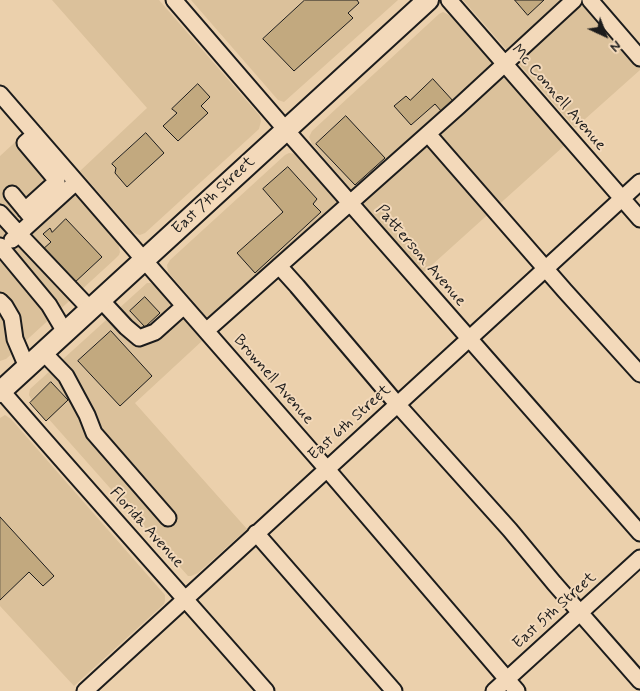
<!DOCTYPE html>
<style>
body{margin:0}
#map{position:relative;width:640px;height:691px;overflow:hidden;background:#ebd0ac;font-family:Mynerve,sans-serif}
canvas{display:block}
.north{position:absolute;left:580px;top:10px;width:50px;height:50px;-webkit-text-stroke:4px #f3d9ba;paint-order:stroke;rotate:137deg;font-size:14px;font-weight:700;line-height:20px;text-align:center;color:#1c1c1c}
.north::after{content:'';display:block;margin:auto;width:18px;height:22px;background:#1c1c1c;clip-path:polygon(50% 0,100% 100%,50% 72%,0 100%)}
</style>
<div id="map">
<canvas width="640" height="691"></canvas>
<div class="north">N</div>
</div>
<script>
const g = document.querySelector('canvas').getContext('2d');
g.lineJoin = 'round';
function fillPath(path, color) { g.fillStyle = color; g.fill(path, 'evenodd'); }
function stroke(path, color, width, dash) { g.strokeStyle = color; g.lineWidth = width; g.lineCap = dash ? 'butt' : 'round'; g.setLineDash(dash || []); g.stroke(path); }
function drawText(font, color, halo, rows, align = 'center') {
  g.font = font + ' Mynerve,sans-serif'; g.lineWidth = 4; g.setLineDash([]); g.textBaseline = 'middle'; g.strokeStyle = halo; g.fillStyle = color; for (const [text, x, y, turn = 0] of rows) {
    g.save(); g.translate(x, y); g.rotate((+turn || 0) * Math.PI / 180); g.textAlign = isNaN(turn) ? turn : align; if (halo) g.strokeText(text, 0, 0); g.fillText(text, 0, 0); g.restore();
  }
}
const built = new Path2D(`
 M52 0H159L260 116 261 121 259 129 145 233 140 235 136 234 131 230 80 171 147 108Z
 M191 0H398L284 102 278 100Z
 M463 0H584L640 63V70L575 128Z
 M443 12 451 16 565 145 423 273 312 144 309 137 312 131 439 14Z
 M24 134 118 243 120 252 119 255 115 259 6 359 0 361V156Z
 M289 153 296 154 346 212 217 329 168 272 167 265 170 260 285 155Z
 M147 283H151L155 286 202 341 135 403 247 529 198 573 191 576H188L31 399 29 395 30 389Z
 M5 415 11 419 165 595V601L164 604 74 686 0 606V418Z`);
const building = new Path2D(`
 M305 0H357L359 3 348 13 353 18 294 71 263 39Z
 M515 0H544L528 15Z
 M433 79 454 102 442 112 435 104 411 125 394 106 406 96 410 100Z
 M198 84 210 97 201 106 208 113 178 141 163 126 177 113 172 109Z
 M346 116 385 158 355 185 316 144Z
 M146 133 164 153 127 187 115 173 116 168 112 164Z
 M288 167 317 199 313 204 321 212 255 273 237 253 283 212 263 189Z
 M66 219 102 257 73 284 42 250 51 242 43 234 50 228 52 232Z
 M145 297 160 313 145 327 130 311Z
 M111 331 152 376 120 406 78 361Z
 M51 382 68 400 46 421 30 403Z
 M0 517 54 576 43 586 29 572 0 600Z`);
const minor = new Path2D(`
 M174 0 286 130 640 533
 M449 0 640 219
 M590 0 640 58
 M0 94 144 260 326 468 517 691
 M428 134 565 291 640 374
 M12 194 31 217
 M25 210 57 181 25 143 35 134
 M0 213 19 234 90 309
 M12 240 76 182
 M0 246 49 305 65 332
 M279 266 297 286 397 404 510 530 554 583 640 681
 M101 300 126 327 139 338 155 332 184 306
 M0 301 5 306 12 318 15 339 27 367
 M206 331 458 107 574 0
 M43 352 66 376 87 415 94 433 168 518
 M0 389C88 491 178 590 266 691
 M256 533 394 691
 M85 691 640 182
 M494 691 640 558`);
const major = new Path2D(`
 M0 392 428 0`);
const streetNames = [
 ["Mc Connell Avenue",558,98,49],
 ["East 7th Street",214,196,-43],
 ["Patterson Avenue",420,256,49],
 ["Brownell Avenue",273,380,49],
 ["East 6th Street",350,423,-42],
 ["Florida Avenue",146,528,48],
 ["East 5th Street",555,611,-42]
];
fillPath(built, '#dbc19b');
fillPath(building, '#c2a97f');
stroke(building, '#1c1c1c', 1);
stroke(minor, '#1c1c1c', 19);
stroke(major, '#1c1c1c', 24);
stroke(minor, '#f3d9ba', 15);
stroke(major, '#f3d9ba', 20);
drawText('16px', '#1c1c1c', '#f3d9ba', streetNames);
</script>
